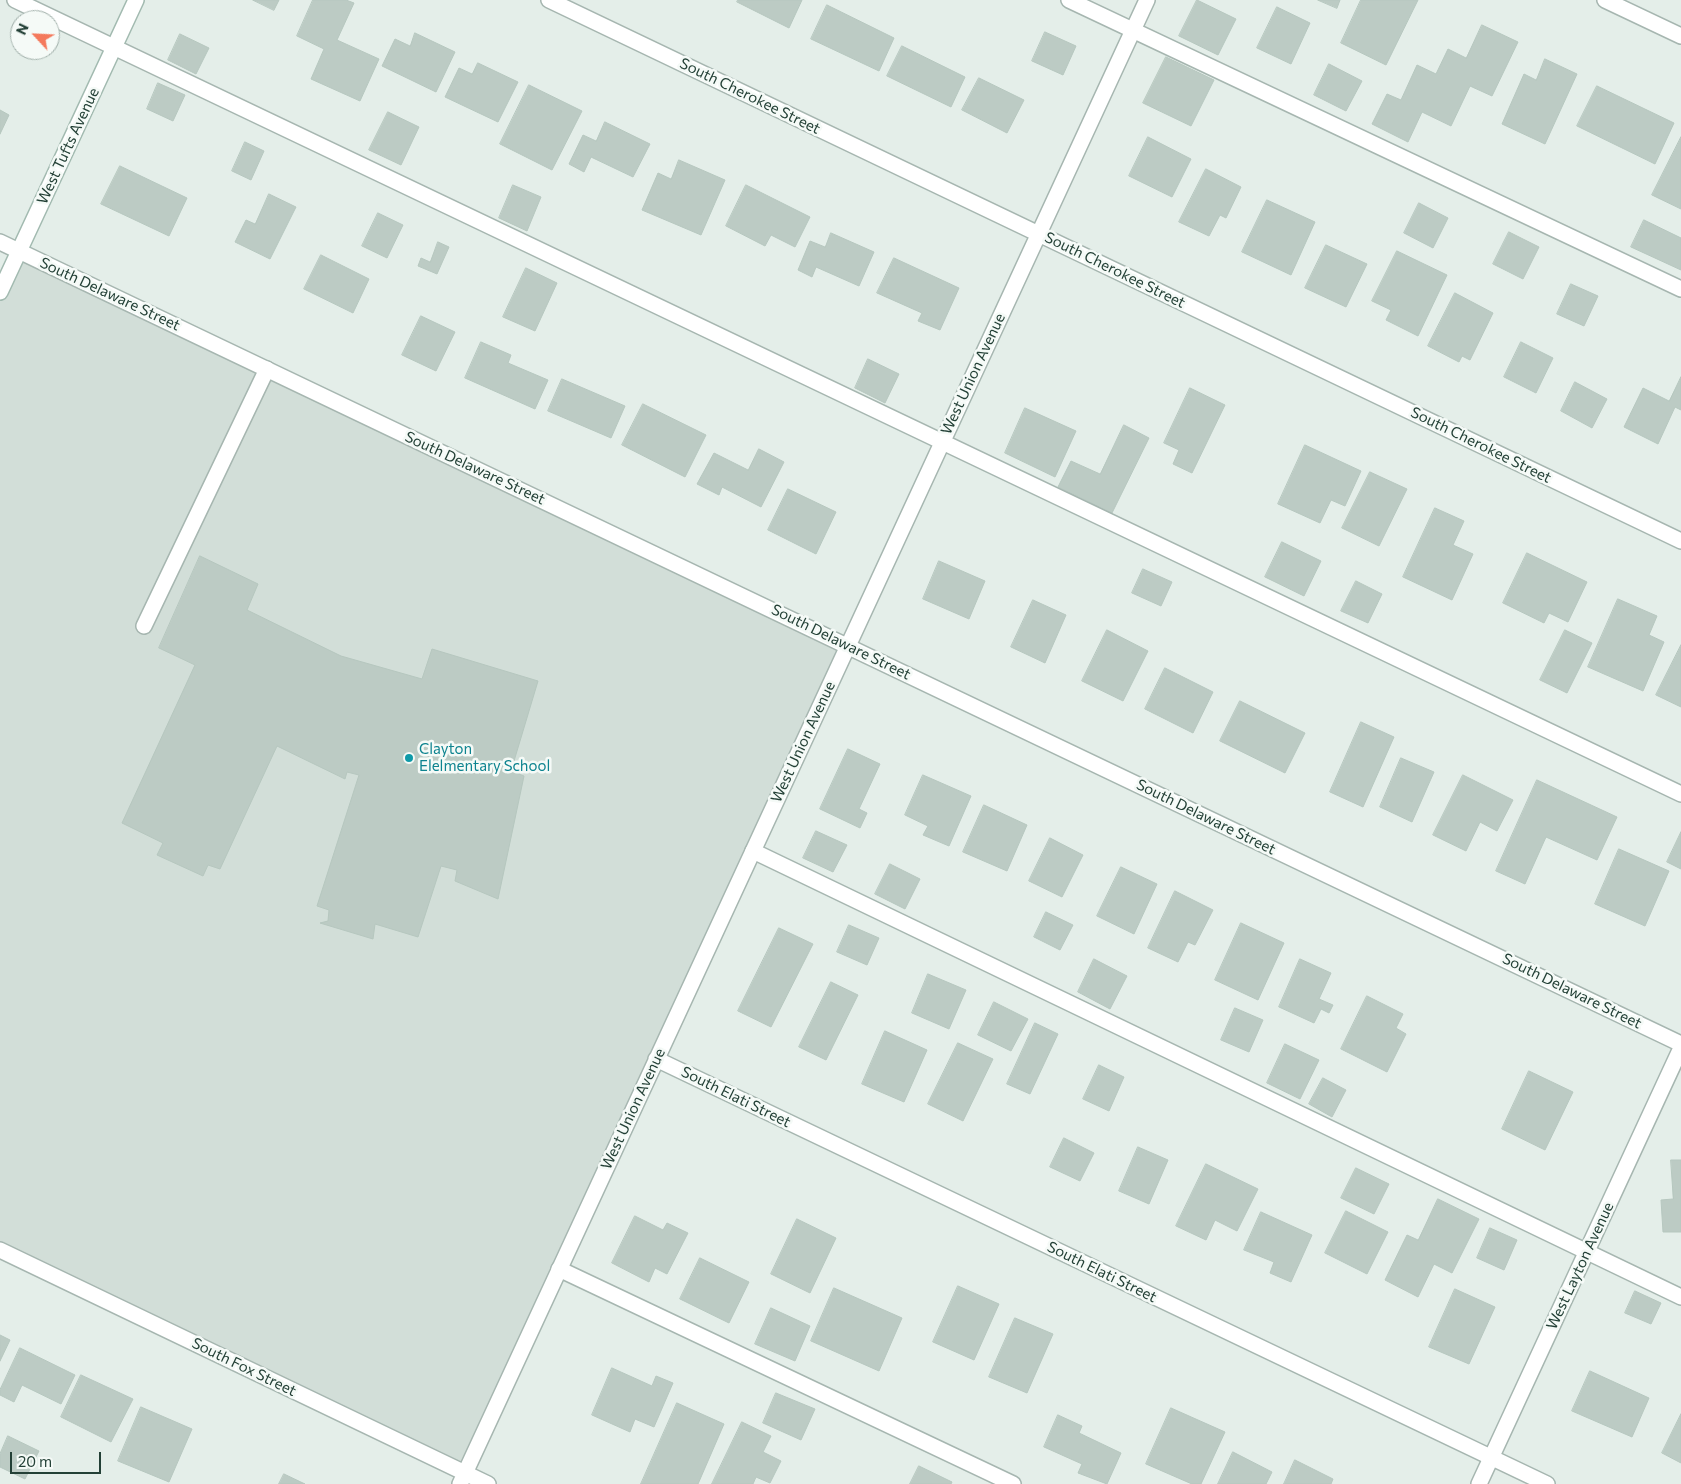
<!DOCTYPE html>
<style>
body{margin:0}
#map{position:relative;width:1681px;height:1484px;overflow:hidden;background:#e4eee9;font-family:Commissioner,sans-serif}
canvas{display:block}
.north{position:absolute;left:10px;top:10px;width:50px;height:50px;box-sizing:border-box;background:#f5faf7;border:1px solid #a1b0aa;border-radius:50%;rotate:295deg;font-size:14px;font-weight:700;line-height:20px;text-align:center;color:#234036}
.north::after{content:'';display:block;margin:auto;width:18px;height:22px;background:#f4795c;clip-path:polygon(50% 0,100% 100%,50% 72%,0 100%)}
.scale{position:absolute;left:10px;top:1452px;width:91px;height:22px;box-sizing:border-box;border:2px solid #234036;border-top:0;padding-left:6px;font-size:15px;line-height:18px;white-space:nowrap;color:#234036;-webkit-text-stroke:4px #f5faf7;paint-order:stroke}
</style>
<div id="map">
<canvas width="1681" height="1484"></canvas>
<div class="north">N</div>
<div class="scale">20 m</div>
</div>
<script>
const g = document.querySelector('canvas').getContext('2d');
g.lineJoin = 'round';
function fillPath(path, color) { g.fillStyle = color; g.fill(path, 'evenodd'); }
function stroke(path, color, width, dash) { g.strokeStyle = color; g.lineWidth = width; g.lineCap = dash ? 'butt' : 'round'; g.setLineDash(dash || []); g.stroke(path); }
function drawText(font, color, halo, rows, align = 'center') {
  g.font = font + ' Commissioner,sans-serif'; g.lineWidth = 5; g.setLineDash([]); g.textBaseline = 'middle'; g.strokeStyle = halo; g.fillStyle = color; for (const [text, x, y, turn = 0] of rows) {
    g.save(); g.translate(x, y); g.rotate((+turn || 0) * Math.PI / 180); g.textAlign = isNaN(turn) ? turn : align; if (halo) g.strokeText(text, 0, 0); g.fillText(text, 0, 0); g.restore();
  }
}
const built = new Path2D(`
 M19 251 848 645 465 1473 0 1250V292Z`);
const building = new Path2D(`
 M253 0H279L274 10Z
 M313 0H346L354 3 337 40 379 59 360 101 311 79 324 49 297 36Z
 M738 0H802L789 28 737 2Z
 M1197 0 1236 19 1218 55 1179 36Z
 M1318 0H1340L1337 8Z
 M1361 0H1418L1386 65 1341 43Z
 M827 5 894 38 879 71 811 39Z
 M1277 7 1310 23 1291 64 1257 48Z
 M1482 25 1518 42 1492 96 1470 86 1451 126 1422 112 1408 142 1372 124 1387 94 1401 100 1417 65 1436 74 1448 49 1466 58Z
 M1045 32 1076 46 1063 75 1032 61Z
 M415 33 455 52 436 92 382 66 395 39 410 46Z
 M180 34 209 48 196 74 168 60Z
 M902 46 965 77 951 107 887 76Z
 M1166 57 1214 80 1191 126 1143 103Z
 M1545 59 1577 74 1545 144 1502 124 1524 74 1536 80Z
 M478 63 518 82 498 122 445 97 459 68 472 74Z
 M1329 64 1362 81 1346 111 1314 95Z
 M979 78 1024 100 1007 133 962 110Z
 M158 83 185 95 173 121 147 109Z
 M529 85 582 111 552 170 500 144Z
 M1597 86 1674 123 1655 164 1577 126Z
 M0 110 9 115 0 134Z
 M388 112 419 127 401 165 369 150Z
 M605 122 650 144 633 177 591 157 584 172 569 164 583 135 596 141Z
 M1148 137 1191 159 1172 197 1129 176Z
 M1681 137V209L1652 195Z
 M245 142 264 151 251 180 232 171Z
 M679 160 725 180 701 235 642 210 658 173 671 179Z
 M120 166 187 198 169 236 101 204Z
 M1206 169 1241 187 1226 218 1220 215 1209 236 1179 222Z
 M513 185 541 197 527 231 499 218Z
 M746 185 810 217 795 247 771 235 765 246 726 226Z
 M269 194 296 207 270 259 235 242 246 220 255 224Z
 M1267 200 1315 222 1291 275 1242 252Z
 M1419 203 1448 218 1433 248 1404 233Z
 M378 213 403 225 387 258 362 246Z
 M1644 220 1681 238V270L1631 247Z
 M1509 232 1539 247 1523 279 1493 264Z
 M831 233 874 252 859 286 816 267 812 277 798 270 810 241 825 247Z
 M438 242 449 247 437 274 418 266 421 258 430 262Z
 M1326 245 1367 264 1346 307 1305 288Z
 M1397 251 1447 275 1418 336 1386 320 1391 310 1372 301Z
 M321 255 369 279 353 313 304 289Z
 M894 258 959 288 940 330 918 321 922 313 877 293Z
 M526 268 557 283 535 331 503 317Z
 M1571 284 1598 296 1584 326 1557 314Z
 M1455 293 1493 313 1470 360 1462 356 1459 362 1428 346Z
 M421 316 455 332 436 371 402 355Z
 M481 342 511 355 508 363 548 380 535 409 465 378Z
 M1521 342 1553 358 1536 393 1504 377Z
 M868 359 899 374 885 403 855 388Z
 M1681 377V410L1675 407 1658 444 1624 427 1643 388 1669 401Z
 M562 379 625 406 611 438 548 411Z
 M1575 382 1607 399 1592 428 1561 411Z
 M1190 388 1225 405 1192 473 1173 464 1179 450 1164 443Z
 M643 404 706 435 685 477 622 445Z
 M1025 408 1076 431 1055 477 1005 453Z
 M1124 425 1149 438 1112 513 1058 487 1071 461 1100 474Z
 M1305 445 1361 471 1345 506 1331 500 1320 523 1278 504Z
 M759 449 784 462 761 507 722 487 719 495 697 484 714 453 748 470Z
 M1370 472 1407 489 1379 546 1342 528Z
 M788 489 836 512 816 554 768 530Z
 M1435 508 1464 521 1453 545 1473 554 1452 600 1403 577Z
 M1282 542 1321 561 1304 596 1265 577Z
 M1527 553 1587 582 1568 622 1549 613 1544 623 1503 603Z
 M200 556 258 584 247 610 341 656 422 679 432 649 538 681 511 771 524 776 498 899 455 881 457 870 441 866 418 937 375 924 373 939 320 923 328 921 329 910 317 906 359 775 347 772 345 779 277 746 220 869 208 865 203 876 157 855 163 843 122 823 195 665 159 648Z
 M939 561 985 581 969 619 923 599Z
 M1143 569 1172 582 1161 606 1132 593Z
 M1356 581 1382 594 1368 623 1341 611Z
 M1618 599 1657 616 1649 635 1664 642 1643 691 1588 667Z
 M1033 600 1066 615 1045 663 1011 647Z
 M1107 630 1148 651 1123 701 1082 681Z
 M1565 630 1592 643 1567 693 1540 680Z
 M1681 645V707L1656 695Z
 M1165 668 1213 692 1193 733 1145 709Z
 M1240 701 1305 733 1285 773 1220 741Z
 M1361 722 1394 737 1363 807 1330 792Z
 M848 749 880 764 859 809 867 813 860 828 820 809Z
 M1401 758 1434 772 1412 822 1380 807Z
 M923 775 971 796 949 846 923 835 928 826 905 815Z
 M1463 775 1513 800 1497 831 1480 822 1466 851 1433 835Z
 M1537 780 1617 817 1597 860 1546 837 1525 884 1496 871Z
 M984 805 1027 825 1007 871 963 852Z
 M816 831 847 845 833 872 803 858Z
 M1681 832V869L1667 862Z
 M1050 838 1083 855 1062 897 1029 881Z
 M1619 849 1669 871 1645 926 1595 904Z
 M890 864 920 879 905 909 875 894Z
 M1121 867 1157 884 1134 934 1097 916Z
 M1175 891 1213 910 1195 945 1188 942 1178 962 1148 948Z
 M1046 912 1073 925 1060 950 1034 937Z
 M1241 923 1284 943 1258 1000 1215 980Z
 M849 925 879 938 867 965 837 952Z
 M779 928 813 944 771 1027 738 1011Z
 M1094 959 1127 976 1110 1009 1078 992Z
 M1300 959 1331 973 1319 999 1333 1005 1329 1013 1321 1009 1314 1023 1279 1007Z
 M928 974 966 990 949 1029 912 1013Z
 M831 982 858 995 826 1060 799 1047Z
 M1367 996 1403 1014 1396 1028 1406 1034 1387 1072 1341 1049Z
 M994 1002 1028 1019 1011 1051 978 1035Z
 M1235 1008 1263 1020 1249 1052 1221 1040Z
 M1035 1023 1058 1034 1030 1094 1007 1084Z
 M885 1031 927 1050 904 1102 862 1084Z
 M958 1043 993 1059 963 1121 928 1104Z
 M1285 1044 1319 1060 1300 1099 1267 1083Z
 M1099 1065 1124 1077 1109 1111 1083 1099Z
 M1529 1071 1573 1092 1545 1150 1502 1129Z
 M1323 1078 1346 1090 1332 1117 1309 1104Z
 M1064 1138 1094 1153 1080 1181 1050 1167Z
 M1138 1147 1168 1160 1149 1204 1119 1191Z
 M1671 1160H1681V1232H1663L1661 1200 1673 1199Z
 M1206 1164 1258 1189 1237 1231 1215 1220 1206 1240 1176 1226Z
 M1356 1168 1389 1184 1374 1214 1341 1198Z
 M1438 1199 1479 1219 1452 1273 1434 1264 1418 1297 1385 1280 1407 1235 1418 1240Z
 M1346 1211 1388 1232 1367 1274 1325 1253Z
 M1261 1212 1312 1235 1291 1282 1270 1273 1274 1262 1244 1250Z
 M635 1216 663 1230 667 1223 688 1233 667 1274 655 1268 649 1282 612 1263Z
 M797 1219 836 1238 810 1293 771 1274Z
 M1490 1228 1517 1240 1504 1270 1477 1258Z
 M700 1258 749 1282 729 1323 680 1299Z
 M958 1286 999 1304 974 1360 933 1342Z
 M834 1288 902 1318 879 1371 811 1341Z
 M1455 1289 1495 1307 1469 1364 1429 1347Z
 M1635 1291 1661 1303 1651 1324 1625 1313Z
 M771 1308 810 1326 795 1361 755 1344Z
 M1015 1318 1053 1334 1027 1393 989 1377Z
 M0 1335 10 1340 0 1361Z
 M20 1348 75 1375 61 1404 22 1385 14 1402 0 1395V1390Z
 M612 1368 652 1386 656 1376 673 1383 654 1427 635 1419 630 1432 592 1415Z
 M1590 1371 1649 1398 1632 1437 1572 1411Z
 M81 1375 133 1399 111 1442 61 1417Z
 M776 1393 815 1409 801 1440 763 1423Z
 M677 1403 724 1424 698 1484H641Z
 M141 1407 192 1429 169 1482 118 1461Z
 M1171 1408 1225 1432 1201 1484H1192L1146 1464Z
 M1681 1414V1463L1662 1453Z
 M1058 1415 1082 1426 1079 1433 1121 1453 1107 1484 1078 1473 1082 1464 1044 1447Z
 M742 1422 771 1436 763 1452 781 1461 770 1483 756 1477 753 1484H712Z
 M8 1436 39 1451 25 1479 0 1467V1454Z
 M1233 1452 1272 1472 1266 1484H1218Z
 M1295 1460 1333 1479 1331 1484H1284Z
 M919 1466 952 1482 951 1484H910Z
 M284 1474 305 1484H279Z`);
const lane = new Path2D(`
 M15 0 1681 794
 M1069 0 1681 289
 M144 626 267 369
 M753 851 1681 1297
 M559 1269 1013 1484`);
const street = new Path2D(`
 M549 0 1681 541
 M1605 0 1681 36
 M0 242 1681 1044
 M656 1059 1547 1484
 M0 1250 488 1484
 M460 1484 1147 0
 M1479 1484 1681 1048`);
const secondary = new Path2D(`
 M0 292 136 0`);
const markers = [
 [409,758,5,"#0f9aa8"]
];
const streetNames = [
 ["South Cherokee Street",750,96,26],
 ["West Tufts Avenue",68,146,-65],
 ["South Cherokee Street",1115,270,26],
 ["South Delaware Street",110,294,25],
 ["West Union Avenue",973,374,-65],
 ["South Cherokee Street",1481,445,26],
 ["South Delaware Street",475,468,25],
 ["South Delaware Street",841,642,26],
 ["West Union Avenue",803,742,-65],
 ["South Delaware Street",1206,817,26],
 ["South Delaware Street",1572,991,26],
 ["South Elati Street",736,1097,26],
 ["West Union Avenue",633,1109,-65],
 ["West Layton Avenue",1580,1266,-65],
 ["South Elati Street",1102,1272,26],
 ["South Fox Street",244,1367,26]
];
const cultureNames = [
 ["Clayton",419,749],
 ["Elelmentary School",419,766]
];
fillPath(built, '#d2ded8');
fillPath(building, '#bccbc4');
stroke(building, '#b6c7bf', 1);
stroke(lane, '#a6b6b0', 18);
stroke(street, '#a6b6b0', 18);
stroke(secondary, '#a2bab0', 18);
stroke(lane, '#fff', 15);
stroke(street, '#fff', 15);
stroke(secondary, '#fff', 15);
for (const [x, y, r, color] of markers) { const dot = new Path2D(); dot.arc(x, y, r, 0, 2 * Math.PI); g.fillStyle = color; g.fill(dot); stroke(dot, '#f5faf7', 2); }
drawText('15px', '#234036', '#f5faf7', streetNames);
drawText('15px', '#0d838f', '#f5faf7', cultureNames, 'left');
</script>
